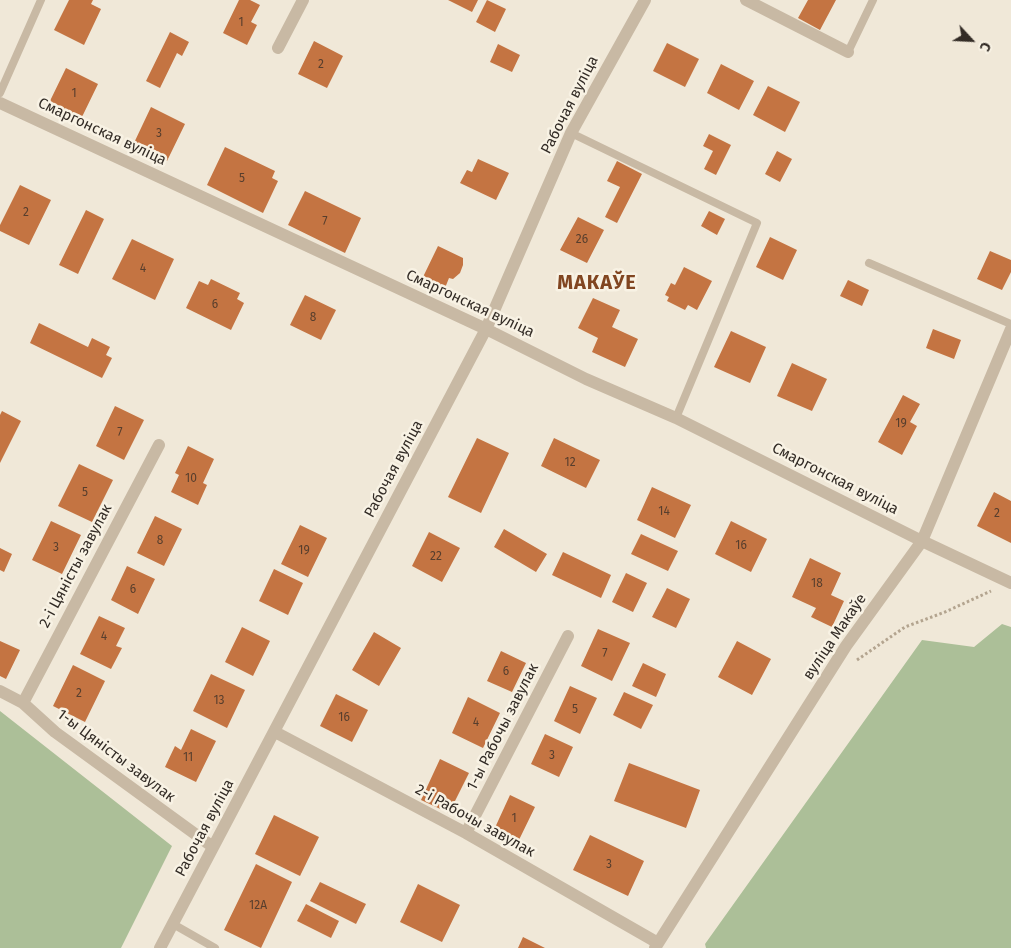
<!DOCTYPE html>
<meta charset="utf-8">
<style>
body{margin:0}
#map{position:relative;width:1011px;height:948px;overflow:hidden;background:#f0e8d8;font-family:"Fira Sans",sans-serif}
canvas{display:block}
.north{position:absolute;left:946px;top:15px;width:50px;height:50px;-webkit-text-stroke:4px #f8f2e4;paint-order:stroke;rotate:115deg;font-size:14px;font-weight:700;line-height:20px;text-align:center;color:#332c26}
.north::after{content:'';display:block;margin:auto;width:18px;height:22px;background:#332c26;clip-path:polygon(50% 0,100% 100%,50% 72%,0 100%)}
</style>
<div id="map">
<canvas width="1011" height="948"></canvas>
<div class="north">С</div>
</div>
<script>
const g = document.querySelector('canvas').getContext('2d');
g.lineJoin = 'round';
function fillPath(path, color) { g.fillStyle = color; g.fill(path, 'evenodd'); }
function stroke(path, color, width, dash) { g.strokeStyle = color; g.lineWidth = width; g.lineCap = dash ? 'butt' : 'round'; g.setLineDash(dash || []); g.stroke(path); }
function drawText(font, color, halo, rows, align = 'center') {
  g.font = font + ' "Fira Sans",sans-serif'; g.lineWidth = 5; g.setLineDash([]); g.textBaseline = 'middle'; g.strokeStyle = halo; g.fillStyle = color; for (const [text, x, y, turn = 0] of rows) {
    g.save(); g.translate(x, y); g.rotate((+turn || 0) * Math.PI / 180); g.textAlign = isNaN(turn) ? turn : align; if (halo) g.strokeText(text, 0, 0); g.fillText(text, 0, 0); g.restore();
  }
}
const green = new Path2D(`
 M1002 624 1011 627V948H706L705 944 922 640 974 647Z
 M0 711 172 846 121 948H0Z`);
const building = new Path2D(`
 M69 0H93L91 4 101 9 84 45 54 30Z
 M239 0H250L260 5 251 22 257 25 247 45 223 33Z
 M448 0H478L472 12Z
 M487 0 506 9 495 32 476 22Z
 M808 0H836L820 30 798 18Z
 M170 32 189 42 182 56 177 53 160 88 146 81Z
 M314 41 343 56 327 88 298 74Z
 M667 43 699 59 685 87 653 71Z
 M498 44 520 55 512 72 490 62Z
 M721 64 754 81 739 110 707 93Z
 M66 68 98 84 81 119 49 103Z
 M768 86 800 102 785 132 753 115Z
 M151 107 185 124 167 161 133 145Z
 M709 134 731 145 716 175 704 169 713 151 703 146Z
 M225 147 275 171 272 178 278 181 263 213 207 185Z
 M777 151 792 159 780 182 765 174Z
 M478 159 509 173 496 200 460 183 467 170 472 172Z
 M617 161 642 174 617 223 605 217 620 187 607 181Z
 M20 185 51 200 29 245 0 231V225Z
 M305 191 361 218 345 253 288 225Z
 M86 210 104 219 78 274 59 265Z
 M709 211 725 219 717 235 701 226Z
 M578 217 604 230 587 263 560 250Z
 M770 237 797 250 783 280 756 267Z
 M132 239 174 259 155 300 112 279Z
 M438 246 463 258V265L460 273 453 279 449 278 445 288 423 277Z
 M990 251 1011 260V272L1002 290 977 279Z
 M684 267 712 281 697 310 688 305 685 310 667 301 669 297 665 295 671 283 675 285Z
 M211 279 240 293 237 299 244 303 231 330 186 308 199 281 208 285Z
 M848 280 869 290 862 306 840 296Z
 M305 295 336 310 321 340 290 325Z
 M593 298 620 310 612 327 638 339 625 367 592 352 598 338 578 328Z
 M39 323 88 347 92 338 110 347 106 355 112 358 102 378 30 343Z
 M933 329 961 340 954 359 926 348Z
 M731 331 766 347 750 383 714 367Z
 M792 363 827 379 812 411 777 396Z
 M903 395 920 404 910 422 917 426 902 455 878 442Z
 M115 406 144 420 124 460 96 446Z
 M2 411 21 421 0 463V415Z
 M477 438 509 453 481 513 448 497Z
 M554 438 600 460 586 488 541 466Z
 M188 446 214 459 203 483 207 485 198 505 171 492 179 475 175 473Z
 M79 464 113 480 92 522 58 506Z
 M652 487 691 505 675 538 637 520Z
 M994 492 1011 501V543L977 526Z
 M155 516 182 529 164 566 137 553Z
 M51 521 81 535 62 574 32 560Z
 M731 521 767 539 751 572 715 554Z
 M300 525 327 538 308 577 281 564Z
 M504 529 547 554 536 572 494 547Z
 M429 532 460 548 442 582 412 566Z
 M641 534 678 551 668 571 631 554Z
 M0 548 12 554 4 572 0 570Z
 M563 552 611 575 601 598 552 575Z
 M810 558 841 573 831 595 844 601 832 627 811 617 816 608 792 597Z
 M127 566 155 579 138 614 111 600Z
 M274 569 303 583 288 615 259 601Z
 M626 573 647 583 633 612 612 602Z
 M667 588 690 599 676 628 652 617Z
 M99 616 125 628 116 646 122 648 111 669 80 654Z
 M242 627 270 641 253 676 225 662Z
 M598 629 630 643 612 681 581 666Z
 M374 632 401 648 379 686 352 670Z
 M0 641 20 650 6 679 0 676Z
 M737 641 771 659 752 695 718 677Z
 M501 651 526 663 512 692 487 681Z
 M643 663 666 674 656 697 632 686Z
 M73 665 105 681 85 722 53 706Z
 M211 674 245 690 227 728 193 711Z
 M570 686 597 698 580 734 554 721Z
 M624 692 653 705 641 729 613 715Z
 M336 694 368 710 352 742 320 726Z
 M468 697 500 713 483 748 452 733Z
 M191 729 216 741 196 782 165 767 175 746 181 750Z
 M545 734 573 747 559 777 531 764Z
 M440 759 469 773 449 813 421 800Z
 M629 763 700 790 686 828 614 801Z
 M510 795 535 807 517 844 493 832Z
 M274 815 319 837 300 876 255 854Z
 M590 835 644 861 628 896 573 870Z
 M256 864 292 882 261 948 224 930Z
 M320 882 366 904 356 924 310 901Z
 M418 884 460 905 442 942 400 922Z
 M306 904 339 921 331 938 297 921Z
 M523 937 545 948H518Z`);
const path = new Path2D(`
 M857 660 905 627 945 612 991 591`);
const lane = new Path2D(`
 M848 52 873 0
 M0 93 41 0
 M571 133 757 223 676 418
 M869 263 1011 324
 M173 924 215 948`);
const street = new Path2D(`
 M746 0 848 52
 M278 48 303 0
 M0 103 486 329 586 379 676 418 922 541 1011 583
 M0 691 23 703 55 732 213 847
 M23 703 159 445
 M275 732 466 833 658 943
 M466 833 568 636
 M160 948 486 329 571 133 645 0
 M655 948 846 646 922 541 1011 329`);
const numberNames = [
 ["1",241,23],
 ["2",321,65],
 ["1",74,94],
 ["3",159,134],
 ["5",242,179],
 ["2",26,213],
 ["7",325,222],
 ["26",582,240],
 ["4",143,269],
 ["6",215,305],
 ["8",313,318],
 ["19",901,424],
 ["7",120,433],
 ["12",570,463],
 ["10",191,479],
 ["5",85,493],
 ["14",664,512],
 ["2",997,514],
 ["8",160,541],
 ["16",741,546],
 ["3",56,548],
 ["19",304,551],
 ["22",436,557],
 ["18",817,584],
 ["6",133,590],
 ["4",104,637],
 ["7",605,654],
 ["6",506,672],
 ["2",79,694],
 ["13",219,701],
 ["5",575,710],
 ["16",344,718],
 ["4",476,723],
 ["3",552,756],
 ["11",188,758],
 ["1",514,819],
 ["3",609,865],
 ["12А",258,906]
];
const streetNames = [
 ["Рабочая вуліца",570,105,-63],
 ["Смаргонская вуліца",102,132,25],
 ["Смаргонская вуліца",470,304,25],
 ["Рабочая вуліца",394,469,-62],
 ["Смаргонская вуліца",835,479,27],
 ["2-і Цяністы завулак",76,566,-62],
 ["вуліца Макаўе",835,637,-56],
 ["1-ы Рабочы завулак",503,727,-63],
 ["1-ы Цяністы завулак",116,756,37],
 ["2-і Рабочы завулак",475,821,29],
 ["Рабочая вуліца",205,828,-62]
];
const districtNames = [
 ["МАКАЎЕ",597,283]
];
fillPath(green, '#acbf98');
fillPath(building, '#c47442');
stroke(path, '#b3a48f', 3, [2.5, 2.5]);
stroke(lane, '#c8b9a4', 8);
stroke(street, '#c8b9a4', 12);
drawText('12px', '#573e2d', null, numberNames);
drawText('15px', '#332c26', '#f8f2e4', streetNames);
g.letterSpacing = '1px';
drawText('bold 20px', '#814520', '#f8f2e4', districtNames);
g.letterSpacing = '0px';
</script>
